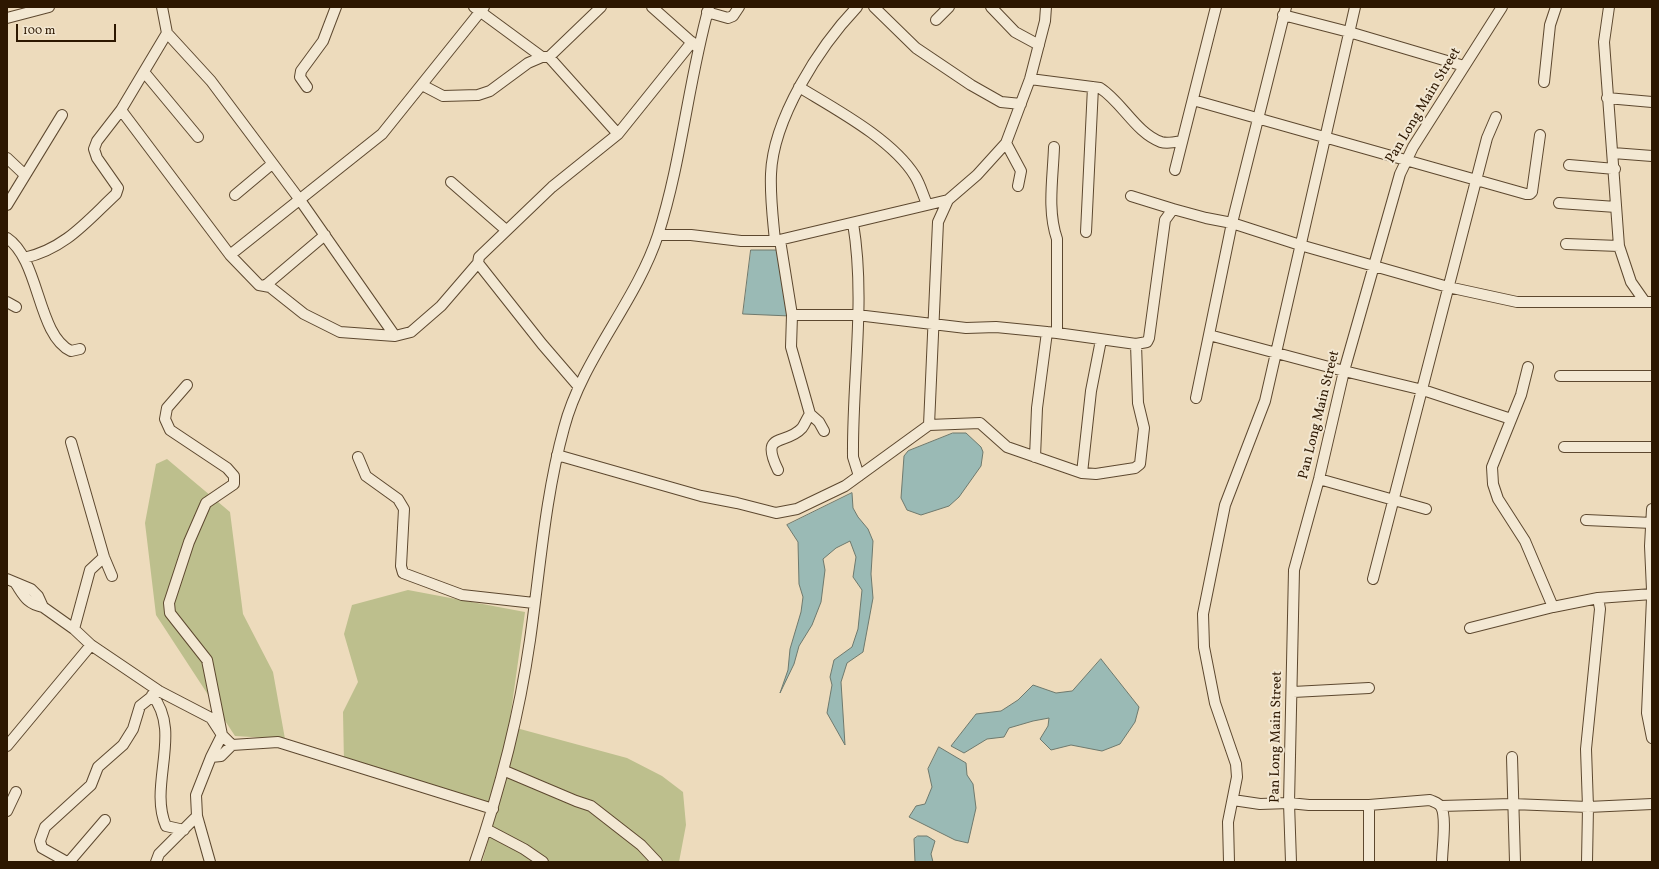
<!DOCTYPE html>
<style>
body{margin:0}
#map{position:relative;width:1659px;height:869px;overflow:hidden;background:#eddbbc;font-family:Vollkorn,serif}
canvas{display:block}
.frame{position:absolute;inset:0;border:8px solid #2d1700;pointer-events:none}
.scale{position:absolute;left:16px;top:24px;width:100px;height:18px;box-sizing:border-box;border:2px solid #2d1700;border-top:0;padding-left:5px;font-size:12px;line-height:14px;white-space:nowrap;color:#2d1700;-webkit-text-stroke:3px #f3e8d3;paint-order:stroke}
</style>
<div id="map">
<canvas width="1659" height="869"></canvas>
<div class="frame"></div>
<div class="scale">100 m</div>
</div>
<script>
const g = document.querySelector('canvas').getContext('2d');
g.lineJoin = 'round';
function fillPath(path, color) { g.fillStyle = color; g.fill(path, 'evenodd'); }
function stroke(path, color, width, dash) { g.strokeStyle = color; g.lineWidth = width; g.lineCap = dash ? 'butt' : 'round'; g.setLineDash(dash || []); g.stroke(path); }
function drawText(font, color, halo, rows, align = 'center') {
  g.font = font + ' Vollkorn,serif'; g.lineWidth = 4; g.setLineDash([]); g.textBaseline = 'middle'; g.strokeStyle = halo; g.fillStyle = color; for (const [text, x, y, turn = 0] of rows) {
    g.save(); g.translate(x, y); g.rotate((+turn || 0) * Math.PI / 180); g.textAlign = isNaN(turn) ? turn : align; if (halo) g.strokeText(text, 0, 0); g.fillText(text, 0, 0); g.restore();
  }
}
const green = new Path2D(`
 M167 459 230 512 243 614 273 672 285 739 235 736 156 615 145 523 156 464Z
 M408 590 525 612 509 726 627 758 662 776 683 792 686 825 679 862H482L498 807 344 763 343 712 358 682 344 634 352 605Z`);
const water = new Path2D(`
 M751 250H777L790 316 743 314Z
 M953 433H966L981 447 983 452 981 466 959 497 949 506 921 515 907 510 901 498 904 456 908 451Z
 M852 493 853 508 858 517 868 529 873 541 871 574 873 598 863 652 847 663 841 682 845 745 827 713 832 685 830 677 834 660 852 647 858 629 862 590 853 577 856 557 850 541 836 548 823 559 825 570 821 602 812 625 799 646 794 664 780 693 788 670 790 649 801 612 803 597 799 584 798 542 787 525Z
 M1101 659 1139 707 1135 722 1120 744 1102 751 1071 745 1051 750 1040 739 1048 726 1049 718 1033 721 1009 728 1004 737 987 739 964 753 951 746 976 714 1001 711 1018 700 1033 685 1056 693 1072 691Z
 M939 747 966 763 967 775 973 784 976 808 968 843 955 840 909 817 916 806 925 804 932 787 928 769Z
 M918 836H927L935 841 931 854 933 862H915L914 839Z`);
const minor = new Path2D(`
 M162 7 167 33 211 81 300 200 395 336
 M474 7 542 57
 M652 7 697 47
 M874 7 916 48 971 85 1001 102 1021 104
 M991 7 1015 32 1039 45
 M1609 7 1604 42 1619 246 1631 282 1645 302
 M707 12 728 18 733 16 739 7
 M1283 15 1349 32 1464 66
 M7 18 49 7
 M936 20 949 7
 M549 57 618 134
 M144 72 198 137
 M1030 79 1100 88C1122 102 1136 133 1161 142 1167 144 1176 142 1182 141
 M1544 82 1550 25 1556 7
 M422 85 443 96 478 95 490 91 528 63 542 57H549L601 7
 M307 87 300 77 301 71 323 41 336 7
 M799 87C835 109 892 139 915 176 920 184 923 195 927 204
 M1607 98 1652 102
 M1193 100 1526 194H1530L1532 192 1540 135
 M121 110 230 255 259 285 270 287 304 314 340 332 395 336 411 332 441 306 478 263
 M1006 143 1021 171 1018 186
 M1054 147C1053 178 1047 210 1057 239V333
 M1613 153 1652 156
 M7 158 25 175
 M1569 165 1615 169
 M1175 170 1216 7
 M451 182 506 230
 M235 195 272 164
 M1131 196 1173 209
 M1559 203 1616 207
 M7 205 62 115
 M853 223C866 300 852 379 853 457L859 476
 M1086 232 1093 87
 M658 235H691L741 241H775L948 200
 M7 238C40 260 37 335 71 351L80 349
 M775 241C773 219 770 197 771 174 773 119 819 47 857 7
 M1566 244 1619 246
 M230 255 382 134 484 7
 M24 258C65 249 87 221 116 194L118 188 97 158 94 149 97 141 121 110 167 33
 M266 285 325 235
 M7 302 16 307
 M792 315H857L966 328 996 327 1057 333 1136 344 1147 342 1149 338 1165 220 1173 209 1206 218 1232 223 1300 245 1448 287 1517 302H1652
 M1209 335 1344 371 1423 390 1511 419
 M1528 367 1521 395 1492 467 1493 484 1498 499 1525 541 1553 607
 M1560 376H1652
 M187 385 167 408 165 419 170 430 227 468 234 476V484L206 503 189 542 169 603 170 613 207 660 222 735 211 757
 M579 387 542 344 478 263 479 257 552 187 618 134 692 42
 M1196 398 1232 223 1286 7
 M810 414 819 422 824 431
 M929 425 938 222 948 200 977 175 1006 143 1030 79 1045 21 1046 7
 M71 442 104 557 112 576
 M1564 447H1652
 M557 455 701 496 737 503 776 513 797 509 845 486 929 425 980 423 1007 447 1082 473 1096 474 1135 468 1140 464 1144 428 1138 403 1136 344
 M358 457 366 476 398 499 404 509 401 566 403 573 462 595 534 603
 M1035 457 1037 408 1047 332
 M778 470C759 431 786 446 802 428 805 424 807 418 810 414L791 347 792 315 780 240
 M1082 473 1091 391 1101 340
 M1319 479 1426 509
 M1652 509 1650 546 1652 590
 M1586 520 1652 523
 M7 579 31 589 38 596 43 607 74 629 91 645 159 691 211 718 222 735 232 745 278 742 493 809
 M1373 579 1487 138 1496 117
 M16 584C24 596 27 604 43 607
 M1652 598 1647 713 1652 738
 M1470 628 1553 607 1598 598 1652 594
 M74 629 90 570 104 557
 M1293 692 1369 688
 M152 695C183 732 148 785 166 826L184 830
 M7 746 91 645
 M1512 757 1515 862
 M505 771 576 801 591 806 641 845 657 862
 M1233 800 1260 804 1289 803 1309 805H1369L1430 800C1434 802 1439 803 1441 807 1447 817 1442 849 1442 862
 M1369 805V862
 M1441 806 1512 804 1588 807 1652 804
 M7 811 16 792
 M486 829 524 849 543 862
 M67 862 42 848 40 841 45 827 91 785 98 767 123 745 133 729 140 706 159 691
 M69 862 105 820
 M156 862 159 854 197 816
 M210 862 197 816 196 795 211 757 221 756 232 745
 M475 862C500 790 519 716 530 640 540 570 545 497 564 428 582 359 636 302 658 235 682 160 688 82 709 7
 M1229 862 1228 822 1237 777 1236 764 1215 703 1204 647 1203 614 1225 505 1265 401 1355 7
 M1291 862 1289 803 1294 570 1319 479 1344 371 1400 174 1413 147 1502 7
 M1587 862 1588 807 1586 749 1600 609 1598 598`);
const streetNames = [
 ["Pan Long Main Street",1424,106,-59],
 ["Pan Long Main Street",1320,415,-76],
 ["Pan Long Main Street",1277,737,-89]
];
fillPath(green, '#bdbf8d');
fillPath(water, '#9abab5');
stroke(water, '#6e796d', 1);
stroke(minor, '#5d482f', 12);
stroke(minor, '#f3e8d3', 10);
drawText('14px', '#2d1700', '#f3e8d3', streetNames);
</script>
